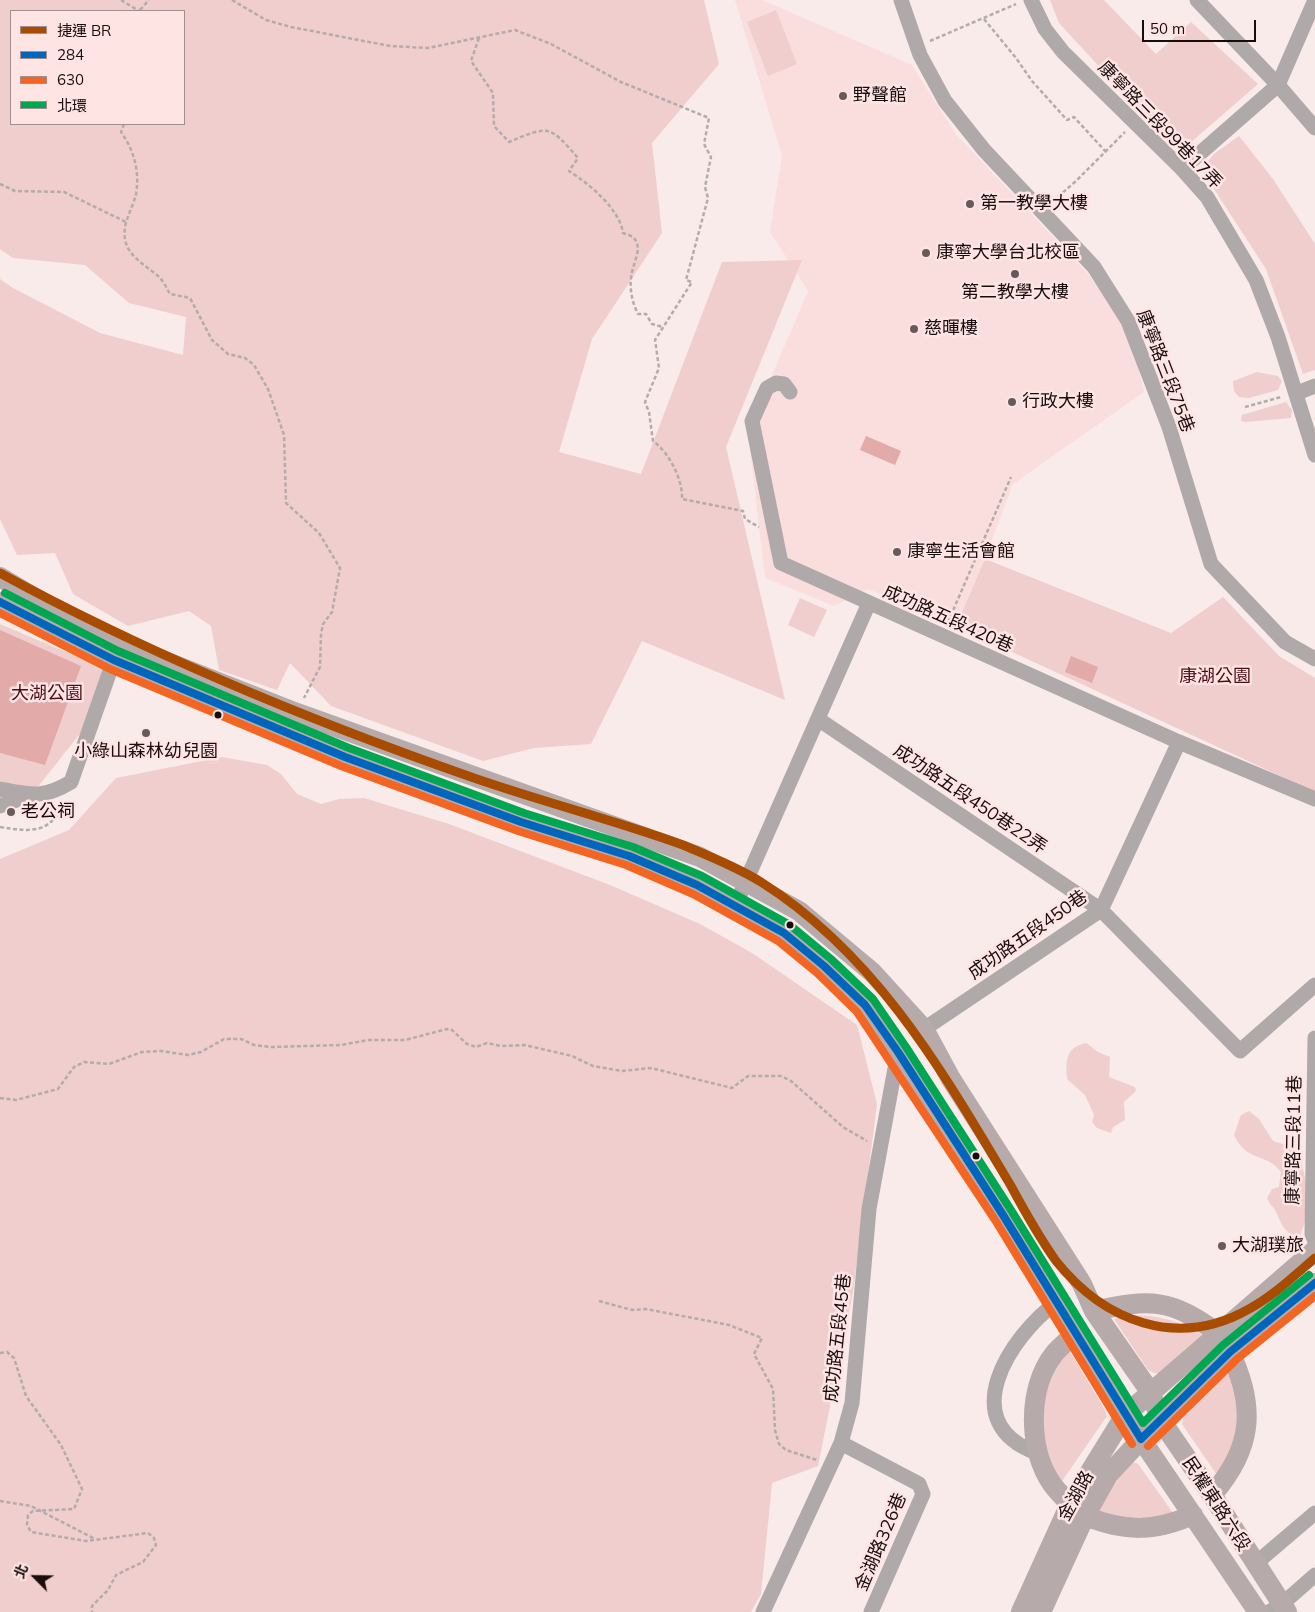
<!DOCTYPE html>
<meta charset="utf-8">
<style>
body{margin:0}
#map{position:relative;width:1315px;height:1612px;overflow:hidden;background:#f8ebea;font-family:Mulish,"Noto Sans TC",sans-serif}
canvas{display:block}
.legend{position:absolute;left:10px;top:10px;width:175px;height:115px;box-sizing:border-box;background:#fee5e4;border:1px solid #a28e8e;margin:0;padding:6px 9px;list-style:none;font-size:15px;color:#190c0c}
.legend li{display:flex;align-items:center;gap:10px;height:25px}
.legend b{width:25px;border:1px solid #a28e8e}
.north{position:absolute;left:10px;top:1552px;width:50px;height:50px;-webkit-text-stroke:4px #fee5e4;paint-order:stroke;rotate:293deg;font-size:14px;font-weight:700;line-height:20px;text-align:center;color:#190c0c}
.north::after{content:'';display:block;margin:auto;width:18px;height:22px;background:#190c0c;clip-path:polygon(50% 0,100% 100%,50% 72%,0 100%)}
.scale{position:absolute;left:1142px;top:20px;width:114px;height:22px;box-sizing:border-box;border:2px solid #190c0c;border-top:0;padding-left:6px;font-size:15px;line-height:18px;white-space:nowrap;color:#190c0c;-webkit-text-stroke:4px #fee5e4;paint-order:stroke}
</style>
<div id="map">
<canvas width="1315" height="1612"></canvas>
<ul class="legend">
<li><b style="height:6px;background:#a74c00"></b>捷運 BR</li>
<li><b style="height:6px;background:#0065bd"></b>284</li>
<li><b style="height:6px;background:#f26522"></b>630</li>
<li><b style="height:6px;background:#00a651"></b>北環</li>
</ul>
<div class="north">北</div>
<div class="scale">50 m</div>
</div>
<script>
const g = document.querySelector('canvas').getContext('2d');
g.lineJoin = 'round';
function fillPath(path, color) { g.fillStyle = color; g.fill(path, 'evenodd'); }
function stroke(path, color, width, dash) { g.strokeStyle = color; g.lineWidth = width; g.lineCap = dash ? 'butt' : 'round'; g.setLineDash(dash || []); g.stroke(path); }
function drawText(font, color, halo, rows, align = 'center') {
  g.font = font + ' Mulish,"Noto Sans TC",sans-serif'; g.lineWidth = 5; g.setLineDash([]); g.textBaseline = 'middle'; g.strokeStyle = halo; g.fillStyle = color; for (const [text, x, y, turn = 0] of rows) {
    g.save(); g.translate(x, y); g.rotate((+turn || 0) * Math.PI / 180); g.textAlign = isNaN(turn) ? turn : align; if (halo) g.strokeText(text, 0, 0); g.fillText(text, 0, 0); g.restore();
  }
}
const built = new Path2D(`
 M735 0H762L912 65 955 133 1088 274 1115 311 1133 343 1144 392 1013 484 985 559 956 626 868 589 834 606 765 578 748 431 808 291 770 232 782 156Z`);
const green = new Path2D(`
 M0 0H704L719 64 652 143 662 233 592 339 559 452 641 474 722 262 802 260 726 447 785 700 642 641 591 744 534 748 483 761 331 706 290 663 277 690 219 670 211 626 189 611 128 626 73 594 55 553 17 555 0 519V279L13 288 100 333 183 355 186 317 129 303 85 265 13 258 0 249ZM11 11H184V124H11Z
 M1050 0H1104L1156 54 1191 22 1258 84 1182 150 1154 126 1059 23Z
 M776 10 797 64 768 76 747 22Z
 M1239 136 1273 179 1315 244V370L1303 374 1266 269 1201 169 1214 154Z
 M1257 372 1278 376 1282 381 1278 390 1249 398 1239 397 1234 391 1233 381Z
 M1286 402 1292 410 1291 418 1246 422 1241 421 1242 415Z
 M985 559 1171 633 1223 597 1279 656 1315 678V792L956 626Z
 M800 598 827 610 814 637 788 625Z
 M0 624 106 669 83 730 33 793 0 802Z
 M222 757 267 765 281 774 297 794 321 804 339 799 364 798 449 824 610 885 700 924 752 953 857 1025 877 1104 853 1292 818 1466 772 1483 761 1594 751 1612H0V859L69 830 116 778Z
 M1086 1043 1098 1052 1110 1057 1109 1077 1135 1087 1136 1091 1124 1102 1125 1120 1113 1127 1111 1133 1097 1128 1092 1122 1094 1115 1085 1095 1067 1079C1066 1060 1065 1048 1086 1043Z
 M1249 1111 1259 1119 1273 1141 1289 1146 1299 1153C1306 1179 1313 1209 1300 1235L1293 1236C1282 1228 1281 1223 1276 1212 1274 1207 1269 1204 1267 1198L1272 1189 1279 1187 1281 1172C1266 1152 1247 1163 1234 1135L1241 1115Z
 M1130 1315C1158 1316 1178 1319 1202 1335L1159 1373H1154L1148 1370 1114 1319Z
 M1069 1350 1105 1410 1107 1416 1060 1484 1042 1450 1041 1386Z
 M1232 1370 1245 1419 1219 1478 1182 1424 1185 1411Z
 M1133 1462 1138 1464 1173 1513 1132 1521 1099 1511 1112 1481Z`);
const water = new Path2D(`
 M866 436 901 451 895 465 860 450Z
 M0 630 81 666 45 765 0 753Z
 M1071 656 1098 667 1092 683 1065 672Z`);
const path = new Path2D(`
 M121 0 139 11
 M232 0 266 20 291 27 390 46 428 48 515 30 551 44 621 82 709 118 704 144 711 157 705 187 708 198 686 280 692 282 655 340 659 368 645 402 649 412 653 441C669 452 683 480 682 499L743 511 745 519 759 527
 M140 10 149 0
 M984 19 1016 58 1032 81 1067 120 1074 117 1106 152
 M479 38 471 61 493 93 494 126 509 142C550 125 549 125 578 158L569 171C588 183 620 209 623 233 628 235 634 236 636 241 641 250 634 262 632 272 629 286 631 300 638 314H646L652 324 663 327
 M930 41 1016 4
 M124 124 121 132C134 150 140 172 136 194 133 208 122 223 125 239 128 258 148 266 160 278 164 282 167 289 170 294L190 298 212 340 228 354 245 358 254 365 268 389 284 435 286 503 319 533 340 568 332 612 323 624 321 634 320 667 304 698
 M0 184 15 191 64 192 126 222
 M1053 201 1076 181 1125 132
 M1245 407 1281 397
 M948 622 1011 477
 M0 827C32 832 49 834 65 803
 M0 1098 16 1100 58 1089 74 1067 84 1062 109 1064 142 1052 161 1051 188 1055 201 1052 224 1039H241L254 1045 271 1047 341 1045 368 1040H405L447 1029 452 1030 467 1044 476 1047 487 1043 501 1046 525 1045 572 1056 593 1066 622 1071 651 1068 732 1088 748 1076H781L791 1081 843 1127 867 1141
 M599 1301 632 1310 646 1309 729 1325 762 1338 754 1354 773 1389 775 1430 779 1444 786 1450 817 1460
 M0 1353 7 1352 14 1358 26 1396 61 1445 82 1489 74 1509 33 1511 28 1515 27 1525 31 1532 86 1541 148 1533 154 1538 156 1545 143 1562 116 1575 108 1590 92 1606V1612
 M0 1501 31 1506 95 1539`);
const minor = new Path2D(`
 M901 0 920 55 945 101 984 150 1094 267 1128 321 1169 427 1211 564 1285 642 1315 659
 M1031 0 1045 29 1063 52 1182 169 1207 197 1256 280 1278 337 1315 455
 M1197 0 1278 85 1315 128
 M1182 169 1278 85 1315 0
 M790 392 784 384 776 383 767 388 752 421 781 563 1179 742 1315 799
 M1297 393 1315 386
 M818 719 1101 910 1240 1051 1315 985
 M0 789C31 795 43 799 71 782L117 651
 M0 806 31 795
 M735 906 869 603
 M924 1029 1101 910 1179 742
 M1315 1038 1312 1234 1315 1241
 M841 1443 919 1484 923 1494 871 1612
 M1037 1453C954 1423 1009 1337 1057 1302
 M1255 1564 1315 1513
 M763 1612 841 1443 852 1403 869 1209 898 1052
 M1269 1612 1281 1605 1315 1575`);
const major = new Path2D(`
 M0 577 57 611 134 649 297 713 700 857 799 911 872 972 924 1029 951 1079 1082 1284 1094 1311 1151 1393 1160 1419 1212 1495 1287 1612
 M0 602 114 660 345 757 521 822 629 856 697 885 784 933 824 966 865 1005 898 1052 1003 1215 1125 1415 1258 1612
 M1094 1311C1151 1298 1172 1299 1219 1334
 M1212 1495C1253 1448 1256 1407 1230 1352
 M1070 1504C1064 1498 1057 1491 1052 1484 1028 1450 1027 1388 1054 1354 1060 1346 1069 1340 1076 1333
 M1085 1516C1126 1532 1153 1532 1193 1515
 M1021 1612 1070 1504 1125 1415 1315 1250
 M1041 1612 1085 1516 1108 1475 1160 1419 1230 1352 1315 1283`);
const bus1 = new Path2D(`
 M0 602 114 660 345 757 521 822 629 856 697 885 784 933 824 966 865 1005 898 1052 1003 1215 1141 1439
 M1141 1439 1230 1352 1315 1283`);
const bus2 = new Path2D(`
 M0 613 110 669 341 766 518 831 626 865 693 894 778 941 817 973 857 1012 995 1220 1132 1444
 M1148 1446 1237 1359 1315 1296`);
const bus3 = new Path2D(`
 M5 593 118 651 349 748 524 813 633 847 702 876 790 925 831 959 873 999 906 1047 1011 1210 1143 1423 1223 1345 1309 1275`);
const metro1 = new Path2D(`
 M0 573C152 656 311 721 474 778 543 802 614 820 683 845 709 856 737 867 761 882 877 955 943 1072 1011 1186 1025 1212 1039 1237 1056 1261 1104 1321 1177 1350 1249 1309 1273 1296 1294 1276 1315 1258`);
const markers = [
 [843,96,5,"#675a5a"],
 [970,204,5,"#675a5a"],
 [926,253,5,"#675a5a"],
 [1015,274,5,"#675a5a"],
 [914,329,5,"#675a5a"],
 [1012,402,5,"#675a5a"],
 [897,552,5,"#675a5a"],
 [218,715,4.5,"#190c0c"],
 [146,733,5,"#675a5a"],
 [11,812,5,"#675a5a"],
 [790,925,4.5,"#190c0c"],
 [976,1156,4.5,"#190c0c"],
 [1222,1246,5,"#675a5a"]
];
const poiNames = [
 ["野聲館",853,96],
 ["第一教學大樓",980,204],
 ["康寧大學台北校區",936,253],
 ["第二教學大樓",1015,293,"center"],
 ["慈暉樓",924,329],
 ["行政大樓",1022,402],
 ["康寧生活會館",907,552],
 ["小綠山森林幼兒園",146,752,"center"],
 ["老公祠",21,812],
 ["大湖璞旅",1232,1246]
];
const streetNames = [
 ["康寧路三段99巷17弄",1160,125,46],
 ["康寧路三段75巷",1165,371,69],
 ["成功路五段420巷",948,619,24],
 ["成功路五段450巷22弄",970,799,34],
 ["成功路五段450巷",1028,935,-35],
 ["康寧路三段11巷",1294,1140,-89],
 ["成功路五段45巷",838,1338,-84],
 ["金湖路",1076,1496,-61],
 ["民權東路六段",1216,1504,57],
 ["金湖路326巷",881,1542,-67]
];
const parkNames = [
 ["康湖公園",1215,677],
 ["大湖公園",47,694]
];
fillPath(built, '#fadedd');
fillPath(green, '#efcecd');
fillPath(water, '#e2abaa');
stroke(path, '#b3acab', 2.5, [4, 2.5]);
stroke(minor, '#b0a9a9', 15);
stroke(major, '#b6abaa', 20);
stroke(bus1, '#0065bd', 8);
stroke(bus2, '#f26522', 8);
stroke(bus3, '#00a651', 8);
stroke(metro1, '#a74c00', 9);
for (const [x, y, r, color] of markers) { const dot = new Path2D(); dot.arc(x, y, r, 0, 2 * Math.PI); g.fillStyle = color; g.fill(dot); stroke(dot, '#fee5e4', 2); }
drawText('18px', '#190c0c', '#fee5e4', poiNames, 'left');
drawText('18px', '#190c0c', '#fee5e4', streetNames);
drawText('18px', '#4f0c14', '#fee5e4', parkNames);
</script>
